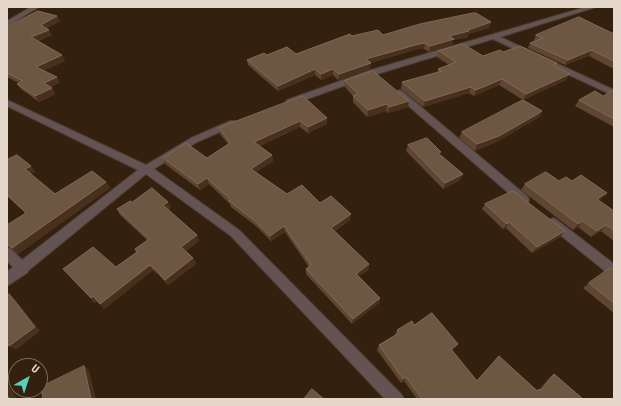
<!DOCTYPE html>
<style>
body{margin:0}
#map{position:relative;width:621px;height:406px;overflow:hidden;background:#34200f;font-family:"Roboto Condensed",sans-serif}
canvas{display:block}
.frame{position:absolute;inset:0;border:8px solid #e5d7cc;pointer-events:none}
.north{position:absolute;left:8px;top:358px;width:40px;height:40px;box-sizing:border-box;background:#34200f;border:1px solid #7b695b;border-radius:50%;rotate:39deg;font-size:11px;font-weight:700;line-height:16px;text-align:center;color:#e5d7cc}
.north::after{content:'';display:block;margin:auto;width:14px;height:18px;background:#5dceb9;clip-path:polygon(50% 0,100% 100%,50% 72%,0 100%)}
</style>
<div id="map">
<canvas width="621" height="406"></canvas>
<div class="frame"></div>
<div class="north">U</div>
</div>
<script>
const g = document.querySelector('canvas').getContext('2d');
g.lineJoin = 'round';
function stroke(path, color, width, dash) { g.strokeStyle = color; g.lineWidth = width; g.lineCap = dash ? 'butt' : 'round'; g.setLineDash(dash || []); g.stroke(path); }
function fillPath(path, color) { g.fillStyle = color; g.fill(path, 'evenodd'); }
const minor = new Path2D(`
 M31 7H39L7 26V21Z
 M586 7H596L500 37 614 90V96L493 39 377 74 293 104H287L286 102 287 100 371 70Z
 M399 90 402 91 528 197 529 200 528 203 524 204 520 203 396 95 395 93Z
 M7 100 146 165 191 138 230 121H236L238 123 236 125 197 142 154 169 239 230 401 394 404 399H385L231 236 146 174 29 270 27 273 7 286V272L13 267 7 261V248L11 249 22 260 138 170 7 106Z
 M553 218 557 220 614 264V276L610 275 549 226 547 223 549 220Z`);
const wall = new Path2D(`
 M60 21 47 28 52 35 38 41 65 61 43 71 60 82 51 87 55 94 39 102 21 89 17 84 19 83 7 77V27Z
 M489 28 468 34V37L453 40 452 45 429 52 424 49H418L370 63V69L338 80 333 75 321 80 315 75 278 91 248 65 247 60 267 55 296 54 352 36Z
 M614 34V69L589 56 565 65 528 48 530 43 535 41 534 40 536 35Z
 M439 51 483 56 503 52 556 66 566 80 523 100 542 111 539 117 531 122 496 142 475 151 459 138 462 132 523 100 499 85 474 96 469 93 423 107 401 89 402 82 437 73 438 69 449 65 437 57Z
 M345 81 409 101 408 107 388 113 386 111 367 117 353 102V96L345 87Z
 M614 90V127L575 106 579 100 603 96Z
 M303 96 327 124 308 133 300 127 260 146 272 155 273 161 256 172 287 194 320 203 350 220 335 231 369 264 368 270 359 276 380 298 379 303 352 324 306 274V269L309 267 285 232 271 241 256 226 231 207 230 204 209 184 200 190 165 164 163 158H207L228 144 220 134 219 128Z
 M408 145 440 155 463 174 460 180 443 189 406 151Z
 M7 160 31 166 35 172 31 174 55 194 106 182 110 188 18 254 11 248 7 247V225L26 213 7 196Z
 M559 181H572L601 199 599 201 614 211V241L601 231 591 237 578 227 573 230 521 190 525 184Z
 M132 202 171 207 168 210 197 235 199 241 186 251 193 258 196 264 168 285 157 273 156 274 153 270 104 309 98 301 95 303 63 269 116 267 137 252 135 249 148 241 120 215 117 209Z
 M485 204 565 231 560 237 532 253 506 228 503 229 482 209Z
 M614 271V313L583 288 589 283Z
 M414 325 458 344 455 348 452 350 476 381 499 356 537 390 539 389V390L549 378 554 374 583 399H417L404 381 401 383 377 350 379 345 395 335 397 330Z`);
const shadedWall = new Path2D(`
 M57 16 60 21 44 30 41 25Z
 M491 22 489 28 468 34V37L453 40 452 45 429 52 430 46 449 36Z
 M49 30 52 35 34 42 31 37Z
 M425 43 424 49H418L365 64 366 59 419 44Z
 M592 50 589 56 565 65 568 60Z
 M62 55 65 61 39 73 36 67Z
 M371 63 370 69 338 80 339 74Z
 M315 69V75L278 91V86Z
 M333 69V75L321 80V74Z
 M570 74 566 80 523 100 526 94Z
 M57 77 60 82 47 89 44 83Z
 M502 79 499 85 474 96 476 90Z
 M471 87 469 93 423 107 425 101Z
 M52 88 55 94 39 102 35 96Z
 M409 101 408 107 388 113 389 107Z
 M387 104 386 111 367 117 368 110Z
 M542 111 539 117 531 122 496 142 475 151 477 144Z
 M327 118V124L308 133V127Z
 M300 121V127L255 148 254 142Z
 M272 155 273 161 252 175 251 169Z
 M31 166 35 172 29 175 25 169Z
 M463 174 460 180 443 189 445 183Z
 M207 178 209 184 200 190 198 184Z
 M106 182 110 188 18 254 12 248Z
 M607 193 601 199 592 205 597 199Z
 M168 202 171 207 166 211 163 205Z
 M351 214 350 220 331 233V228Z
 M583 221 578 227 573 230 578 224Z
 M509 222 506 228 503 229 507 224Z
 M606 225 601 231 591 237 597 231Z
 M284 226 285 232 271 241 270 236Z
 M565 231 560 237 532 253 537 247Z
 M197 235 199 241 184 253 181 247Z
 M193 258 196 264 168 285 165 280Z
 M369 264 368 270 355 279 356 274Z
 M150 265 153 270 104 309 100 304Z
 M153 268H154L157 273 156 274Z
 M9 294 15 299 40 331 16 350 9 346Z
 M93 296 98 301 95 303 91 298Z
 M380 298 379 303 352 324 353 319Z
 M458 344 455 348 448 353 451 349Z
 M84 366 89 370 96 399H91Z
 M406 377 404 381 401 383 403 379Z
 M7 384 8 385 17 399H10L7 395Z`);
const building = new Path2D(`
 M38 11 57 16 41 25 49 30 31 37 62 55 36 67 57 77 44 83 52 88 35 96 17 84 23 81 7 73V27Z
 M473 13H476L491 22 468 30 469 31 449 36 454 39 430 46 425 43 419 44 366 59 371 63 339 74 333 69 321 74 315 69 278 86 247 60 264 53 267 55 287 47 296 54 350 34 352 36 378 30 383 35 420 24Z
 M579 17 614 34V61L592 50 568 60 530 43 543 38 536 35Z
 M463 44 483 56 500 50 503 52 520 46 557 63 553 65 570 74 526 94 502 79 476 90 471 87 425 101 402 82 442 71 438 69 456 62 439 51Z
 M373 71 409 101 389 107 387 104 368 110 353 96 358 94 345 81Z
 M613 90H614V119L579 100 595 91 603 96Z
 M303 96 327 118 308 127 300 121 254 142 272 155 251 169 287 194 302 185 320 203 331 196 351 214 331 228 369 264 356 274 380 298 353 319 306 269 311 265 284 226 270 236 255 221 229 201 231 200 207 178 198 184 163 158 186 143 207 158 230 143 219 128Z
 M523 100 542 111 534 116 499 136 477 144 462 132Z
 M427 138 441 152 438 153 463 174 445 183 408 145Z
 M17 155 31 166 25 169 55 194 92 171 106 182 12 248 7 243V225L26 213 7 195V160Z
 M546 172 559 181 566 177 572 181 581 175 607 193 597 199 614 211V230L606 225 597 231 583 221 578 224 525 184Z
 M152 188 168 202 163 205 197 235 181 247 193 258 165 280 154 268H153L150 265 100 304 93 296 91 298 63 269 93 247 116 267 137 252 135 249 149 239 117 209 130 201 132 202Z
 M513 191 565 231 537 247 509 222 507 224 485 204Z
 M610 268 614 271V303L589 283Z
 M9 294 35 327 9 346 7 343V296Z
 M432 313 458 344 451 349 477 381 499 356 537 391 539 389 541 391 554 374 583 399H422L406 377 403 379 379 345 399 333 397 330 412 321 414 325Z
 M84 366 91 399H43L41 387Z
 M312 389 324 399H304Z
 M7 395 10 399H7Z`);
stroke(minor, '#503d2d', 2);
fillPath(minor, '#635353');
fillPath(wall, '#5f4632');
fillPath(shadedWall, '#48301d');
fillPath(building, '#6d5642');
stroke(building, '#806a58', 1);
</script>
